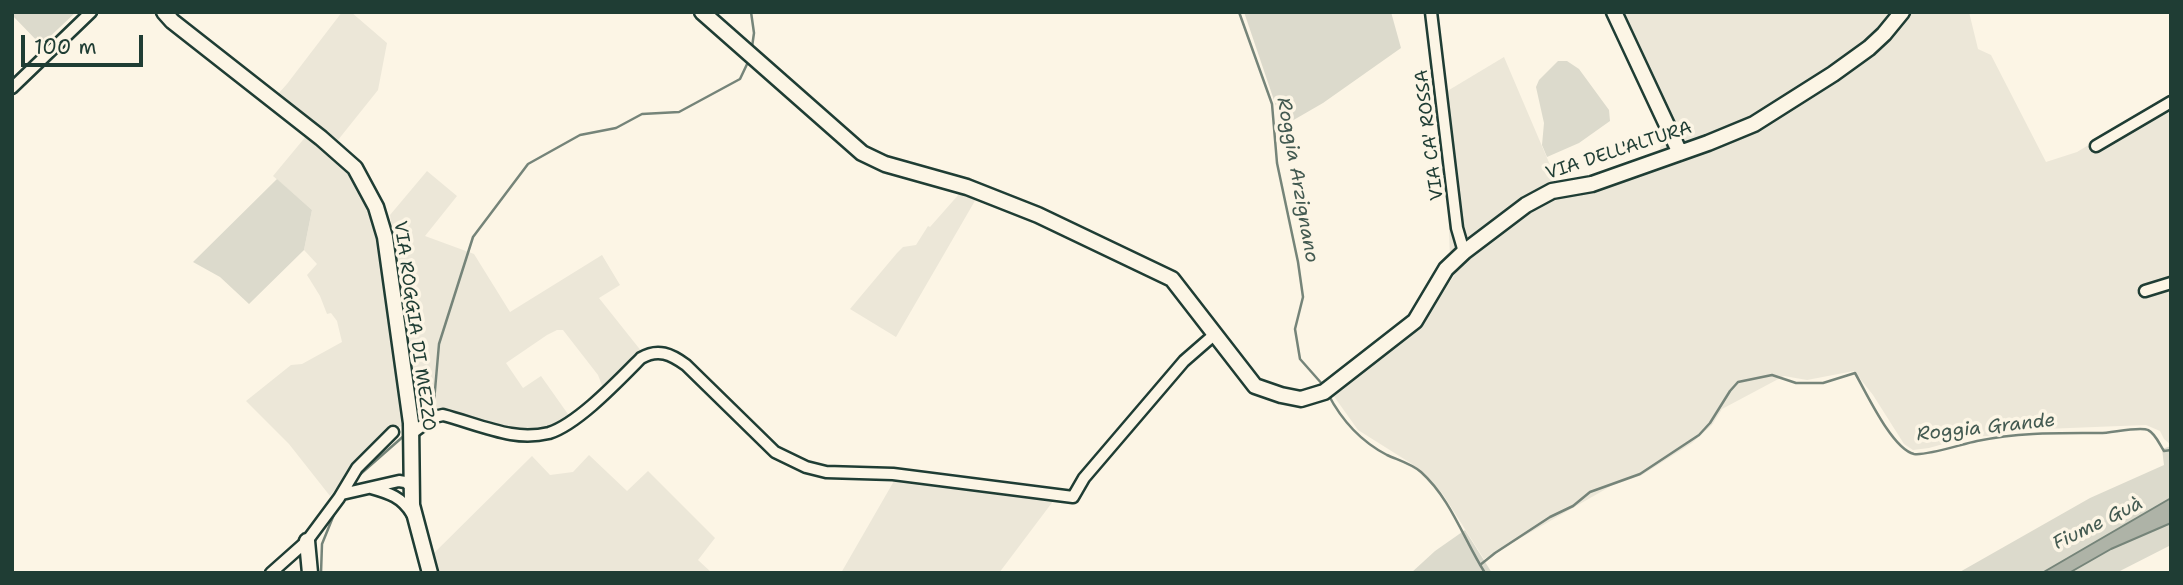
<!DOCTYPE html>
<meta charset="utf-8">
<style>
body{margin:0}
#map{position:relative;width:2183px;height:585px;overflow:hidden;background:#fcf5e5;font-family:"Shantell Sans",sans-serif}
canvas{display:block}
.frame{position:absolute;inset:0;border:14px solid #1f3d34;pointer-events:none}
.scale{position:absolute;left:21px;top:35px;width:122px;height:32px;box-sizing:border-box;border:4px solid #1f3d34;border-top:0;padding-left:9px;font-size:21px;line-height:24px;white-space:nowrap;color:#1f3d34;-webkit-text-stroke:5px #fcf5e5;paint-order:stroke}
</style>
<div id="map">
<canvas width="2183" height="585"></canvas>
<div class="frame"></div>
<div class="scale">100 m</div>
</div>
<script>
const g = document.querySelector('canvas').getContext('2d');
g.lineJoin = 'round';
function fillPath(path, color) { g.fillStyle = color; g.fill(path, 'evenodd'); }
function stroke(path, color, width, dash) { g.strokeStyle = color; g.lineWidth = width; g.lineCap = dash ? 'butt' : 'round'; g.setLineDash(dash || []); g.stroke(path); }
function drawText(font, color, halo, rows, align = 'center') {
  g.font = font + ' "Shantell Sans",sans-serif'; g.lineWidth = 7; g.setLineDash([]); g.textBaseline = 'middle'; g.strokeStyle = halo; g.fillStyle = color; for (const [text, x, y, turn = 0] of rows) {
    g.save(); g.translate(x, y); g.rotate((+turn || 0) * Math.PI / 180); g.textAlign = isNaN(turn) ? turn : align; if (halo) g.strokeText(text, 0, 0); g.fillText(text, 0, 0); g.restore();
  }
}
const built = new Path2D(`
 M342 12H351L387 43 378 90 338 140 278 94 287 84Z
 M1612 12H1969L1978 49 1991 55 2046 162 2077 152 2171 95V445L2164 439 2160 431 2146 425 2019 430 1987 436 1968 437 1929 448 1913 450 1904 444 1873 395 1854 371 1807 380 1784 376 1722 409 1712 425 1692 443 1642 475 1611 486 1484 559 1442 493 1412 464 1358 430 1333 395 1417 331 1460 267 1523 217 1542 205 1558 187 1450 259 1444 93 1504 57 1559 186 1597 177 1657 155 1667 133Z
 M307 135 352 172 374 210 399 387 407 413 403 418 404 425 391 431 349 472 330 496 289 444 246 401 291 365 302 364 342 342 337 321 331 313 327 314 320 296 307 275 317 264 304 250 312 210 273 176Z
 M427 171 457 196 425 236 474 254 510 312 602 255 620 285 599 298 642 352 603 388 598 375 563 330H557L547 335 506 363 523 388 541 376 570 417 557 426 547 430 533 432 515 431 435 411 418 420 390 215Z
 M960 193 976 199 896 337 850 309 897 253 903 247 916 245 928 226 930 227Z
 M589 455 627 491 648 471 715 538 698 560 712 573H435L430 557 532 456 550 475 573 472Z
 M894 481 1054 500 999 573H841Z`);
const green = new Path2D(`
 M12 12H76L41 45 12 15Z
 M1244 12H1391L1401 48 1323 103 1278 129V112Z
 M1558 61H1567L1579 69 1609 110 1610 121 1579 143 1547 157 1542 145 1544 123 1536 87 1539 80Z
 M277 179 312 210 304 250 249 304 220 277 193 262Z
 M2171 446V498L2042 573H1958L2090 498 2164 465 2162 449Z
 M2171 523V545L2116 573H2069L2111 549Z
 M1465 530 1492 573H1411L1435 551Z`);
const water = new Path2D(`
 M2171 498V523L2111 549 2069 573H2042Z`);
const stream = new Path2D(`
 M751 12 754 33 752 47
 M1239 12 1272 104 1277 163 1298 262 1303 297 1295 329 1300 359 1323 385
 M1328 394C1342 421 1360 441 1387 455 1398 460 1412 464 1421 472 1451 499 1464 540 1485 573
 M433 413 439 344 473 237 528 164 580 135 616 128 642 114 679 112 740 79 749 60
 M356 478 406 434
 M1480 565 1495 553 1550 517 1573 506 1590 492 1640 474 1699 435 1710 423 1730 391 1738 382 1772 375 1796 383H1823L1855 373C1866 392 1892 449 1914 454 1927 456 1962 444 1977 441 2020 432 2057 433 2100 433 2111 433 2140 426 2148 430 2155 433 2160 445 2164 451L2171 450
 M321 573 322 544 337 507`);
const street = new Path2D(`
 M1431 12 1457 228 1464 252
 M12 88 91 12
 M2096 146 2171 102
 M2145 291 2171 283
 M411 434 434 417 443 415C466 421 488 430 511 434 523 436 536 436 549 433 578 424 619 380 641 358 658 348 671 354 686 365L775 452 806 467 826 472 893 474 1073 497 1084 478 1184 361 1215 334
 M371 488C389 493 402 497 412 514
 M342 494 399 481 405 482 412 487
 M271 573 307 541 339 498 357 468 393 432`);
const secondary = new Path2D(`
 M164 12 172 21 321 138 355 168 376 207 385 237 411 423 412 505 430 573
 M702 12 862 153 885 164 967 187 1038 215 1172 279 1255 386 1281 395 1301 399 1324 392 1415 321 1446 269 1464 252 1526 205 1552 191 1592 184 1708 143 1754 124 1833 74 1869 48 1884 34 1902 12
 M1614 12 1680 153
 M307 541 310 573`);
const streetNames = [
 ["VIA CA' ROSSA",1430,135,-97],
 ["VIA DELL'ALTURA",1619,151,-18],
 ["VIA ROGGIA DI MEZZO",414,326,82]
];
const waterNames = [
 ["Roggia Arzignano",1297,180,80],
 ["Roggia Grande",1986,428,-6],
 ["Fiume Guà",2098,524,-26]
];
fillPath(built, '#ece7d8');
fillPath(green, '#dcdacc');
fillPath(water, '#aeb3a7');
stroke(water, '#758479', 2);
stroke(stream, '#758479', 2.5);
stroke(street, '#1f3d34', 15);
stroke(secondary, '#1f3d34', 19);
stroke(street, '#fcf5e5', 10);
stroke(secondary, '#fcf5e5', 14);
drawText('18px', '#1f3d34', '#fcf5e5', streetNames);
drawText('italic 19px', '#435a51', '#fcf5e5', waterNames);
</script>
